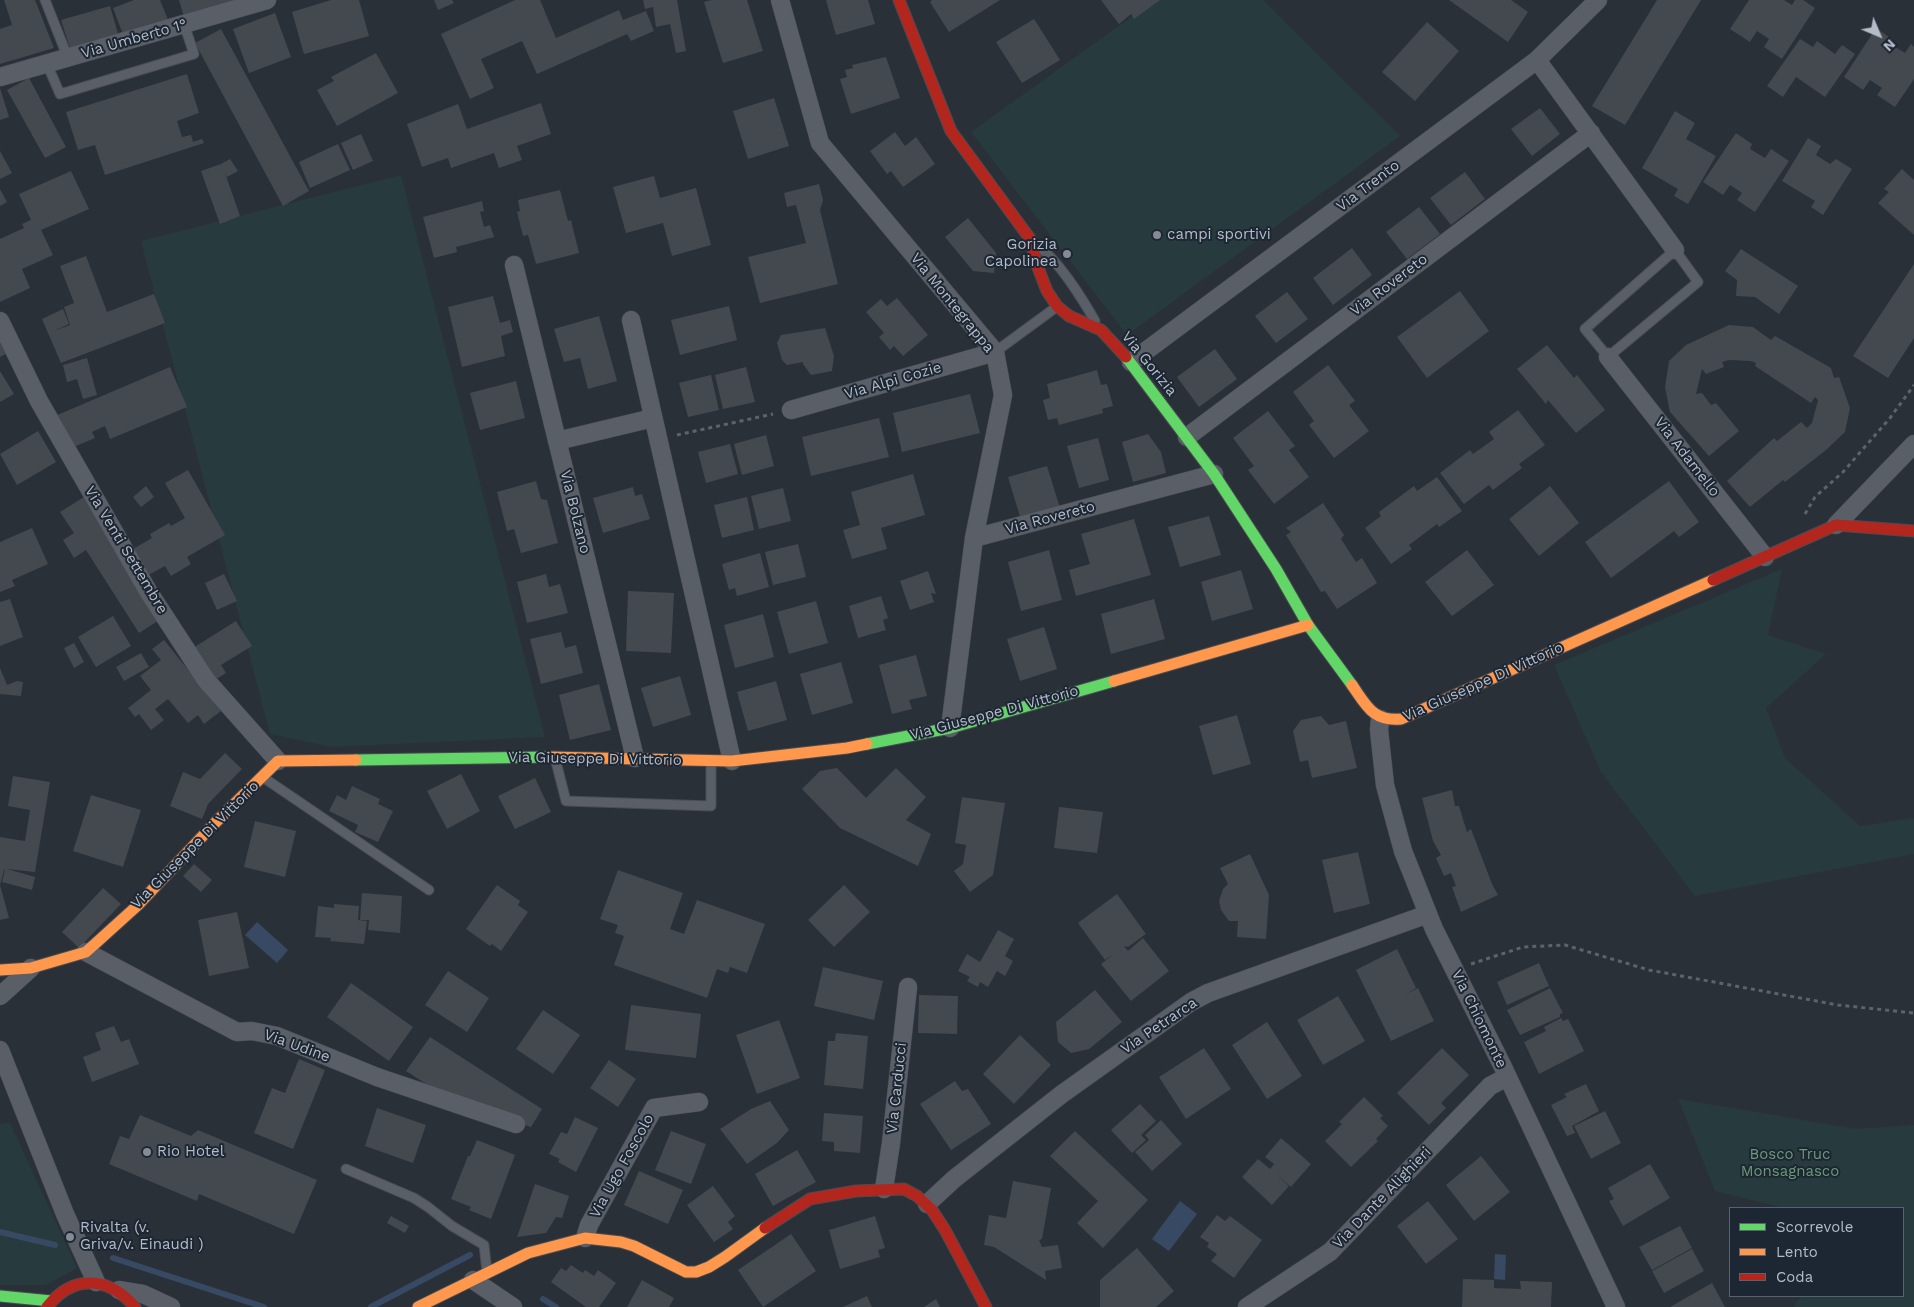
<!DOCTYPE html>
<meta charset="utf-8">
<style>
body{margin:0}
#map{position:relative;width:1914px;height:1307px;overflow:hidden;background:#2a3038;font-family:"Work Sans",sans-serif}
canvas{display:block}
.legend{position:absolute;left:1729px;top:1207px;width:175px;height:90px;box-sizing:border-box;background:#1d2633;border:1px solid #59626f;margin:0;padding:6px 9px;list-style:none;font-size:15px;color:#b4bcc9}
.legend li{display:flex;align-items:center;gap:10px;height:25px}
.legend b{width:25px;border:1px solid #59626f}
.north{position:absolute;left:1854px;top:10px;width:50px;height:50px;-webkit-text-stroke:4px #1d2633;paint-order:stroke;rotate:135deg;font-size:14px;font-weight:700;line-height:20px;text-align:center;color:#b4bcc9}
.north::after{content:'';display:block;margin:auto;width:18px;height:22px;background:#b4bcc9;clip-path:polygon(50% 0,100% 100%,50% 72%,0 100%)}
</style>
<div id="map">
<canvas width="1914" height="1307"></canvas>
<ul class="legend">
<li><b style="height:6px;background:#63d668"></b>Scorrevole</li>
<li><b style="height:6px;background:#ff974d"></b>Lento</li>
<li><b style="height:6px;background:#b3261e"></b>Coda</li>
</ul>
<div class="north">N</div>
</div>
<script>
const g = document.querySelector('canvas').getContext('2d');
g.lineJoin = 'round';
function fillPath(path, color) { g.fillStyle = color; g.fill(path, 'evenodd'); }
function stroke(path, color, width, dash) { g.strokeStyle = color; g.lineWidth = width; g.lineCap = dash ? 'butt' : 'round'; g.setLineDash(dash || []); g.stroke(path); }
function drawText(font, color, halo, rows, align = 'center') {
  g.font = font + ' "Work Sans",sans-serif'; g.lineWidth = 4; g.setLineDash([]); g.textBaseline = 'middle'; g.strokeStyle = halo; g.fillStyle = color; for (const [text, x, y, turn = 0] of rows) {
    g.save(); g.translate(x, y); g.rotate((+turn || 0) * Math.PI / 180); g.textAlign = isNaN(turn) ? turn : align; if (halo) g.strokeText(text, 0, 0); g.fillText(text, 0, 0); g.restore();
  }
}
const green = new Path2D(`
 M1155 0H1263L1400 136 1127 335 971 132Z
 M401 175 545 737 331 747 270 734 141 241Z
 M1782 569 1768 635 1826 654 1766 708 1785 758 1860 826 1914 818V854L1695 896 1601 772 1554 665Z
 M1678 1099 1856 1129 1914 1125V1307H1794L1801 1296H1903V1208H1784L1715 1191Z
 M10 1123 77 1268 46 1285H0V1124Z`);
const water = new Path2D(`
 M257 922 288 950 277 963 245 935Z
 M1180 1201 1197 1214 1169 1251 1152 1239Z
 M1495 1254 1506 1255 1505 1280 1494 1279Z`);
const stream = new Path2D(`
 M0 1232 55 1245
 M113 1258 264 1307
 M543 1299 556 1307
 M371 1307 470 1255`);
const building = new Path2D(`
 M4 0H35L54 48 0 64V29L12 25Z
 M134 0H160L168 20 124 37 113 8Z
 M179 0H242L184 17Z
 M331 0H359L369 36 304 54 292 12Z
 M434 0H452L454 3 438 10Z
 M515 0H540L556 38 619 10 623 20 646 11 654 31 631 41 627 34 537 74 522 41 481 59 494 88 470 99 441 34Z
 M643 0H677L686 51 676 53 670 24 656 27 653 7 645 9Z
 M712 0H747L763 51 723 63 704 2Z
 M826 0H868L875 24 836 35Z
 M932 0H1000L949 32 930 2Z
 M1101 0H1160L1134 19 1131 14 1119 24Z
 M1449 0H1511L1528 12 1508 42Z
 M1657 0H1701L1625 125 1592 106Z
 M1749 0H1784L1792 5 1795 0H1803L1815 8 1782 59 1764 47 1769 39 1757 31 1750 42 1730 29Z
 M110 6 119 37 71 51 61 20Z
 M275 13 291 57 249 73 233 29Z
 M1034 19 1060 60 1022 83 996 42Z
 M1427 22 1459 51 1415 101 1382 72Z
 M1876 28 1892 39 1890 44 1905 53 1911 44 1914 47V79L1895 107 1877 95 1882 88 1870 80 1863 90 1844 77Z
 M221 29 309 191 283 206 195 43Z
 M1800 39 1813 47 1817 41 1835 54 1842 45 1855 54 1825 97 1796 77 1783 97 1767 86Z
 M376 53 398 93 337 126 317 90 334 81 331 77Z
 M886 57 900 98 851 114 840 79 847 77 845 70 853 68 852 65Z
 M187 74 199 113 177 121 182 137 191 135 193 142 202 139 204 143 105 175 95 145 78 150 66 112Z
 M29 78 66 147 45 158 7 90Z
 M0 88 9 117 0 120Z
 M774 98 789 146 748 159 733 111Z
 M541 103 551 134 517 146 522 160 499 168 494 153 451 168 448 158 422 167 407 124 458 104 467 129Z
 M1540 108 1560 134 1532 156 1511 129Z
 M1675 111 1695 123 1686 139 1716 156 1688 204 1674 196 1678 189 1642 168Z
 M895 132 905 146 916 137 935 164 903 187 891 171 887 174 870 151Z
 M1736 133 1752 144 1750 149 1765 158 1771 149 1789 161 1755 212 1737 200 1742 193 1730 185 1723 195 1703 182Z
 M361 134 373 161 353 170 341 143Z
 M1808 138 1821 146 1816 155 1830 164 1836 159 1852 169 1823 215 1811 207 1815 201 1782 181Z
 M338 144 350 170 310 188 299 162Z
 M0 151 12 173 0 179Z
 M230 159 238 171 227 177 225 173 240 216 220 224 201 171 221 164Z
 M1902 169 1914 180V235L1878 203 1889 192 1884 189Z
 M71 171 89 209 41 230 53 255 22 269 30 288 0 302V239L24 228 22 224 31 220 19 194Z
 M1465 172 1485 199 1451 225 1430 198Z
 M654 176 660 198 696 188 711 245 672 256 663 223 626 233 613 187Z
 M819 184 823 200 820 210 838 284 760 303 748 257 806 243 796 205 787 207 784 193Z
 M0 189 7 202 0 206Z
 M560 190 568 221 571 220 579 253 536 264 528 235 523 236 517 212 520 211 518 200Z
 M482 201 484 211 480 212 484 227 490 225 494 237 456 247 457 252 434 258 423 217Z
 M1419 207 1440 234 1407 259 1386 232Z
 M968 218 996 253 994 273 973 271 945 237Z
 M1352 248 1372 275 1333 305 1313 278Z
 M1741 249 1798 286 1779 314 1755 297 1736 296 1737 280 1725 271Z
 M86 256 107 312 154 294 165 323 61 363 42 319 63 309 69 324 54 331 70 325 64 307 74 303 60 266Z
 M1914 264V338L1888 378 1853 356Z
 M1460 291 1489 331 1427 378 1397 337Z
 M1287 292 1308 319 1276 343 1255 316Z
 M493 296 500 323 510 320 513 332 501 336 505 356 462 367 448 307Z
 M897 298 928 335 903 356 894 346 890 350 879 337 884 333 866 312 881 299 887 306Z
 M729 306 737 340 680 355 671 320Z
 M599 316 617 381 588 389 580 358 564 362 554 329Z
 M1729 325 1753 327 1771 340 1775 336 1831 368 1834 378 1839 377 1850 408 1845 432 1826 450 1785 482 1783 480 1750 507 1727 481 1774 438 1777 441 1801 422 1807 428 1812 423 1818 400 1815 397 1811 403 1755 366 1756 363 1751 361 1729 360 1722 362 1724 367 1706 374 1702 369 1696 394 1702 393 1711 405 1716 403 1739 431 1709 456 1670 412 1665 387 1669 361 1686 345Z
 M825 328 834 356 832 371 811 375 803 364V362L787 365 782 360 777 343 781 335Z
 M0 329 11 351 0 357Z
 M1547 345 1574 378 1577 375 1605 410 1576 433 1548 400 1546 404 1517 369Z
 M1215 349 1237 379 1199 407 1177 377Z
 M87 358 97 395 83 399 77 379 67 382 63 365Z
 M1328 365 1355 401 1349 405 1369 431 1334 458 1309 425 1314 421 1293 392Z
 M170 367 187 407 110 439 105 426 92 432 95 438 69 449 55 416Z
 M746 367 755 402 723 409 715 375Z
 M1097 370 1101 385 1107 384 1113 406 1102 409 1103 413 1059 425 1057 418 1048 420 1043 400 1050 398 1047 384Z
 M0 371 14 394 0 402Z
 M711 375 719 410 688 417 679 383Z
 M516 381 525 418 480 430 470 393Z
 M970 394 980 433 902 452 893 413Z
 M1518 410 1545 445 1519 464 1522 468 1493 490 1489 485 1464 504 1440 473 1470 450 1473 454 1494 439 1489 432Z
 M1268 411 1295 446 1289 450 1309 477 1274 504 1248 470 1254 466 1233 438Z
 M879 418 889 457 811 476 802 437Z
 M38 431 56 462 17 485 0 454Z
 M1148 434 1161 452 1166 473 1133 482 1122 442Z
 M766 435 774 466 742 475 734 444Z
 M1098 438 1109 480 1079 488 1067 446Z
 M730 444 738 474 706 483 698 452Z
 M1047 466 1060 508 1021 520 1008 477Z
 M188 470 225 535 187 557 191 564 171 576 165 566 141 579 126 553 152 538 150 534 169 523 171 526 185 518 165 483Z
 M913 474 925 515 881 528 887 549 852 559 843 530 860 525 851 492Z
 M1437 477 1462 511 1439 527 1437 524 1409 545 1412 549 1391 564 1365 528 1381 516 1379 512 1414 486 1417 491Z
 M536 481 541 499 547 500 558 543 521 553 514 529 507 531 497 492Z
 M1669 481 1699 522 1679 537 1674 531 1611 578 1585 542Z
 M146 486 154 497 141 507 133 497Z
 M1550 486 1579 523 1539 556 1509 519Z
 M633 487 635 496 642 494 650 519 603 533 593 498Z
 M783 488 791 521 759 529 751 496Z
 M84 497 161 619 139 633 86 550 74 558 63 540 74 533 60 512Z
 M747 497 754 530 722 538 714 505Z
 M1323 503 1344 535 1341 539 1356 562 1362 558 1377 583 1337 609 1325 591 1321 592 1286 535 1291 532 1286 528Z
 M1209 516 1221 555 1180 567 1168 527Z
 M1134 519 1151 575 1076 596 1069 570 1090 564 1081 534Z
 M32 528 48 564 12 580 15 586 0 592V542Z
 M798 544 806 577 773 585 765 552Z
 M1049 550 1062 600 1021 611 1008 562Z
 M1467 550 1494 585 1452 616 1425 582Z
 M760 553 769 587 737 596 735 588 729 590 722 564Z
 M1241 570 1253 609 1212 621 1201 582Z
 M928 571 936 594 931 593 934 602 910 610 900 581Z
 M224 574 237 601 217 610 205 583Z
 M546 574 549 587 560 584 568 613 527 623 517 582Z
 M628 591 674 593 671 653 626 651Z
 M881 596 888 618 883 620 886 630 858 638 849 606Z
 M10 599 23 637 0 646V602Z
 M1154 599 1165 639 1111 654 1101 614Z
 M816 601 828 643 789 654 777 612Z
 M763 614 774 657 735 668 724 625Z
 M113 616 131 646 96 667 78 637Z
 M236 621 252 646 221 665 226 673 205 686 185 653Z
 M1044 627 1057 669 1020 681 1007 639Z
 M561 632 565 648 576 645 583 673 541 684 530 639Z
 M164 640 221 711 204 724 198 715 188 723 168 699 155 709 164 720 151 730 139 714 135 717 128 708 151 690 140 676 161 660 152 649Z
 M74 643 84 662 74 668 64 648Z
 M141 653 149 667 124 681 116 667Z
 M916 655 927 696 909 700 912 709 892 714 879 665Z
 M841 662 853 703 812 715 800 674Z
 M0 668 7 685 17 681 23 682 21 696 0 694Z
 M680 676 691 715 653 727 641 688Z
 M776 681 787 720 748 731 737 692Z
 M599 684 611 730 570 740 559 695Z
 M1237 715 1251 764 1213 775 1199 726Z
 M1321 716 1329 725 1346 721 1357 768 1312 778 1308 760 1300 762 1293 731 1301 720Z
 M225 753 242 769 208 804 202 819 170 806 183 772 200 779Z
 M837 768 866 798 896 768 926 797 906 820 931 834 918 866 840 828 802 789 820 771Z
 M461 774 480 811 447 829 427 791Z
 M13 776 50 782 35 872 7 869 35 877 32 890 2 882 5 869 4 870 0 885V837L25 841 30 810 8 806Z
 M535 778 551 812 515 829 498 796Z
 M352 786 380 799 378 804 393 811 378 842 355 832 358 825 329 811 337 795 346 800Z
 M1452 790 1455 806H1459L1467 832 1471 829 1492 884 1498 895 1461 912 1452 887 1456 886 1451 873 1444 876 1436 858 1441 855 1433 841 1422 798Z
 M91 795 141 810 123 867 73 851Z
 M962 797 1005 803 993 875 970 892 954 871 963 864 966 845 955 843Z
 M1059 807 1103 812 1097 853 1054 848Z
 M255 821 296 831 285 877 244 867Z
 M1358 852 1370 904 1334 913 1322 860Z
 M1250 854 1269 895 1266 939 1237 937 1238 921H1229L1221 910 1219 901 1223 889 1228 884 1220 868Z
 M194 864 212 880 201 892 183 876Z
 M618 870 683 893 670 929 684 934 697 900 765 924 747 973 730 967 728 973 717 969 707 998 614 965 624 936 615 933 618 925 600 919Z
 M0 885 9 918 0 920Z
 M497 885 520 901 518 905 528 912 501 951 492 944 490 946 466 929Z
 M844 885 870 912 834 947 808 920Z
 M103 888 121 904 79 948 62 932Z
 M362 893 402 896 400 933 368 930 369 920H360Z
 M1117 894 1146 934 1128 947 1124 946 1128 951 1143 938 1169 971 1131 1001 1101 964 1114 954 1105 960 1078 923Z
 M334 904 359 906 358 920 367 921 364 944 330 941 331 938 315 937 318 906 334 908Z
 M237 912 249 968 209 976 198 920Z
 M998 930 1014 939 1005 956 1013 961 1005 976 997 971 988 987 980 982 978 987 967 981 970 977 958 971 967 954 980 962Z
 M1397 949 1416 988 1406 994 1418 988 1434 1021 1391 1041 1356 970Z
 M1539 963 1549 986 1507 1005 1497 982Z
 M823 967 883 981 874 1020 814 1006Z
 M448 971 489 998 467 1032 425 1005Z
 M351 983 413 1027 389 1061 327 1017Z
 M1550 988 1563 1013 1560 1014V1017L1520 1035 1507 1010Z
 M1095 990 1122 1022 1089 1049 1071 1053 1058 1042 1056 1022Z
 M919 995 958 996 957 1034 918 1033Z
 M1338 996 1365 1041 1323 1065 1297 1020Z
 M631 1005 701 1014 696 1058 625 1050Z
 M543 1010 580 1035 553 1074 516 1049Z
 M1561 1018 1563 1021 1568 1019 1584 1051 1539 1074 1524 1042 1546 1031 1544 1027Z
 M779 1020 800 1078 757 1094 736 1035Z
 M1267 1022 1302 1076 1267 1099 1232 1045Z
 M114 1026 121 1042 129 1039 139 1064 92 1082 83 1057 101 1050 95 1033Z
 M836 1033 868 1036 863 1089 824 1085 828 1041H835Z
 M1020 1035 1051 1065 1014 1104 983 1074Z
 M430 1037 542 1109 531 1127 456 1103 406 1071Z
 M1204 1048 1231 1089 1186 1119 1159 1077Z
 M1442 1048 1469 1075 1441 1103 1446 1108 1429 1125 1397 1093Z
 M299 1059 325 1070 293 1149 254 1133 272 1088 285 1093Z
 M609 1060 636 1079 618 1107 590 1088Z
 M955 1081 962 1091 968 1089 991 1124 951 1150 920 1104Z
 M1586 1084 1599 1111 1572 1126 1575 1133 1567 1136 1551 1105 1567 1097 1564 1094Z
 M1364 1097 1383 1116 1380 1118 1388 1126 1376 1139 1378 1141 1351 1167 1325 1141 1342 1124 1339 1122Z
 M770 1101 789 1130 777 1143 747 1164 720 1129 751 1109Z
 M1140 1104 1156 1121 1141 1135 1146 1140 1132 1153 1111 1130Z
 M377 1108 426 1125 413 1163 365 1146Z
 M1605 1111 1621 1143 1591 1159 1574 1126Z
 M824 1113 863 1116 860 1153 834 1151V1142L822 1141Z
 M140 1115 191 1136 198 1130 317 1180 294 1234 199 1194 197 1201 109 1164 120 1136 129 1139Z
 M575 1117 598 1128 576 1172 558 1162 560 1159 549 1154 561 1132 567 1134Z
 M1161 1120 1182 1144 1152 1171 1135 1152 1149 1140 1145 1135Z
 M671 1131 706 1144 691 1184 655 1170Z
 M1075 1131 1148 1200 1103 1248 1077 1223 1098 1201 1050 1156Z
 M1281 1138 1311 1164 1291 1187 1274 1172 1289 1186 1272 1205 1242 1177 1258 1159 1270 1169 1274 1164 1265 1157Z
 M477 1140 515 1155 491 1219 469 1210 471 1207 451 1199 468 1156H470Z
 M797 1150 816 1182 773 1206 755 1174Z
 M1481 1156 1510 1192 1474 1221 1446 1185Z
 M1650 1164 1670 1198 1623 1226 1609 1201 1614 1199 1608 1188Z
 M639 1171 683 1190 668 1224 624 1205Z
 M1013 1181 1051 1188 1042 1239 1039 1240 1042 1247 1058 1245 1062 1268 1045 1271 1046 1280 994 1247 984 1245 989 1215 1006 1218Z
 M535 1184 569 1196 562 1218 556 1217 546 1233 517 1237Z
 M713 1186 735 1216 728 1222 733 1229 714 1242 687 1205Z
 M1428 1201 1458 1239 1426 1264 1397 1226Z
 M1217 1215 1225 1221 1230 1216 1262 1240 1234 1278 1211 1261 1217 1254 1207 1247 1209 1243 1200 1237Z
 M391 1216 409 1226 405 1233 387 1223Z
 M875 1216 885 1248 878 1250 880 1257 840 1269 829 1230Z
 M1680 1226 1692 1248 1652 1270 1639 1247Z
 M791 1234 816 1271 763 1307 738 1270Z
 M1137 1248 1174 1291 1156 1307H1100V1280Z
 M1692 1249 1704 1271 1664 1293 1652 1271Z
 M571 1265 583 1273 585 1270 594 1276 598 1270 616 1283 599 1307H586L551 1282 561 1268 566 1271Z
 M1463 1279 1494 1280V1288L1521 1289 1520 1281 1552 1282 1551 1307H1462Z
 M642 1280 674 1298 669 1307H627Z
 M1712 1283 1725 1307H1670Z
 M867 1296 872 1307H843Z
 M936 1299 940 1307H924Z`);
const path = new Path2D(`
 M677 435 773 414
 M1805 514 1815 497 1843 472 1890 418 1914 385
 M1471 964 1523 947 1565 945 1649 970 1838 1005 1914 1013`);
const lane = new Path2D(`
 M45 0 68 58
 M47 64 60 94 194 54 184 24
 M1037 245C1058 260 1082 298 1095 321
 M1675 250 1698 282 1608 357 1585 329Z
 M995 352 1055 308
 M555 758 566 801 711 806V763
 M264 778 429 890
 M346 1169 414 1198 428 1207 452 1226 484 1245 487 1272`);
const street = new Path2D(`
 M780 0 820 143 995 352 1003 395 974 538 950 728
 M1537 60 1675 250
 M0 77 267 0
 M514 265 635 758
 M631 320 732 761
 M0 321 39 401 148 591 206 680 278 761
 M1608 357 1765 557
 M1131 362 1537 60 1598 0
 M791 410 995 352
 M1187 437 1591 133
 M557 441 653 418
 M1836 525 1914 444
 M974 538 1214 474
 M1380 719 1379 730 1385 785 1403 851 1434 929 1503 1067 1616 1307
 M86 952 237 1032 252 1031 277 1036 377 1077 516 1124
 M0 996 31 968
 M0 1050 65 1214 96 1282
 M884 1189 891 1143 908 987
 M927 1204 954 1179 1062 1094 1191 1002 1208 993 1428 914
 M585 1238 589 1225 654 1108 699 1102
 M473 1280 513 1307
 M119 1290 143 1294 171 1307
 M1247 1307 1330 1252 1490 1086 1507 1077`);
const fast = new Path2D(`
 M1126 357 1214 474 1276 569 1308 625 1352 685
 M867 744 950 728 1114 681
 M356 760 549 757
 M0 1296 51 1301`);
const slow = new Path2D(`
 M1114 681 1308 625
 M1352 685C1366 705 1373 722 1401 719L1713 580
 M549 757 732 761 847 748 867 744
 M0 970 31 968 86 952 138 905 214 824 278 761 356 760
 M418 1307 528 1253 585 1238 621 1242 634 1246 686 1272H696L709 1267 725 1257 765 1228`);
const jam = new Path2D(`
 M899 0 951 131 1031 240 1037 265 1047 291 1057 306 1069 316 1101 330 1126 357
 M1713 580 1836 525 1914 531
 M765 1228 810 1199 856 1191 904 1189 917 1196 932 1210 945 1230 986 1307
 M47 1307C73 1274 108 1276 135 1307`);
const markers = [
 [1157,235,5,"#848b96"],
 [1067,254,5,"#848b96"],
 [147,1152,5,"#848b96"],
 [70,1237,5,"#848b96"]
];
const streetNames = [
 ["Via Umberto 1°",134,39,-16],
 ["Via Trento",1368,186,-37],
 ["Via Rovereto",1389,285,-37],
 ["Via Montegrappa",952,303,51],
 ["Via Gorizia",1149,364,51],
 ["Via Alpi Cozie",893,381,-16],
 ["Via Adamello",1687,457,52],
 ["Via Bolzano",575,512,76],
 ["Via Rovereto",1050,518,-15],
 ["Via Venti Settembre",126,550,59],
 ["Via Giuseppe Di Vittorio",1483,682,-24],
 ["Via Giuseppe Di Vittorio",994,713,-15],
 ["Via Giuseppe Di Vittorio",595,759,1],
 ["Via Giuseppe Di Vittorio",195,845,-45],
 ["Via Chiomonte",1479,1019,64],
 ["Via Petrarca",1159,1026,-34],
 ["Via Udine",297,1046,20],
 ["Via Carducci",897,1088,-84],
 ["Via Ugo Foscolo",622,1166,-61],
 ["Via Dante Alighieri",1382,1198,-46]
];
const poiNames = [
 ["campi sportivi",1167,235],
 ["Gorizia",1057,245,"right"],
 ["Capolinea",1057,262,"right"],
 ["Rio Hotel",157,1152],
 ["Rivalta (v.",80,1228],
 ["Griva/v. Einaudi )",80,1245]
];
const parkNames = [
 ["Bosco Truc",1790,1155],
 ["Monsagnasco",1790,1172]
];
fillPath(green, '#273a3e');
fillPath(water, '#384963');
stroke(stream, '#384963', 6);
fillPath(building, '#444950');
stroke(lane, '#484c53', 11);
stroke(street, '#484c53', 19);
stroke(fast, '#484c53', 13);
stroke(slow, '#484c53', 13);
stroke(jam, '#484c53', 13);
stroke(path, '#5d636a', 3, [4, 4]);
stroke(lane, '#5a5e66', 9);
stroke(street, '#5a5e66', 18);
stroke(fast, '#63d668', 11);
stroke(slow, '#ff974d', 11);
stroke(jam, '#b3261e', 11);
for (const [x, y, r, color] of markers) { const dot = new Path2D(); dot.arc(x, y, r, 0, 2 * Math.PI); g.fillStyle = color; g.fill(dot); stroke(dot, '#1d2633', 2); }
drawText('15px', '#b4bcc9', '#1d2633', streetNames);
drawText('15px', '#b4bcc9', '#1d2633', poiNames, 'left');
drawText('15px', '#6b9a76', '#1d2633', parkNames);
</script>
